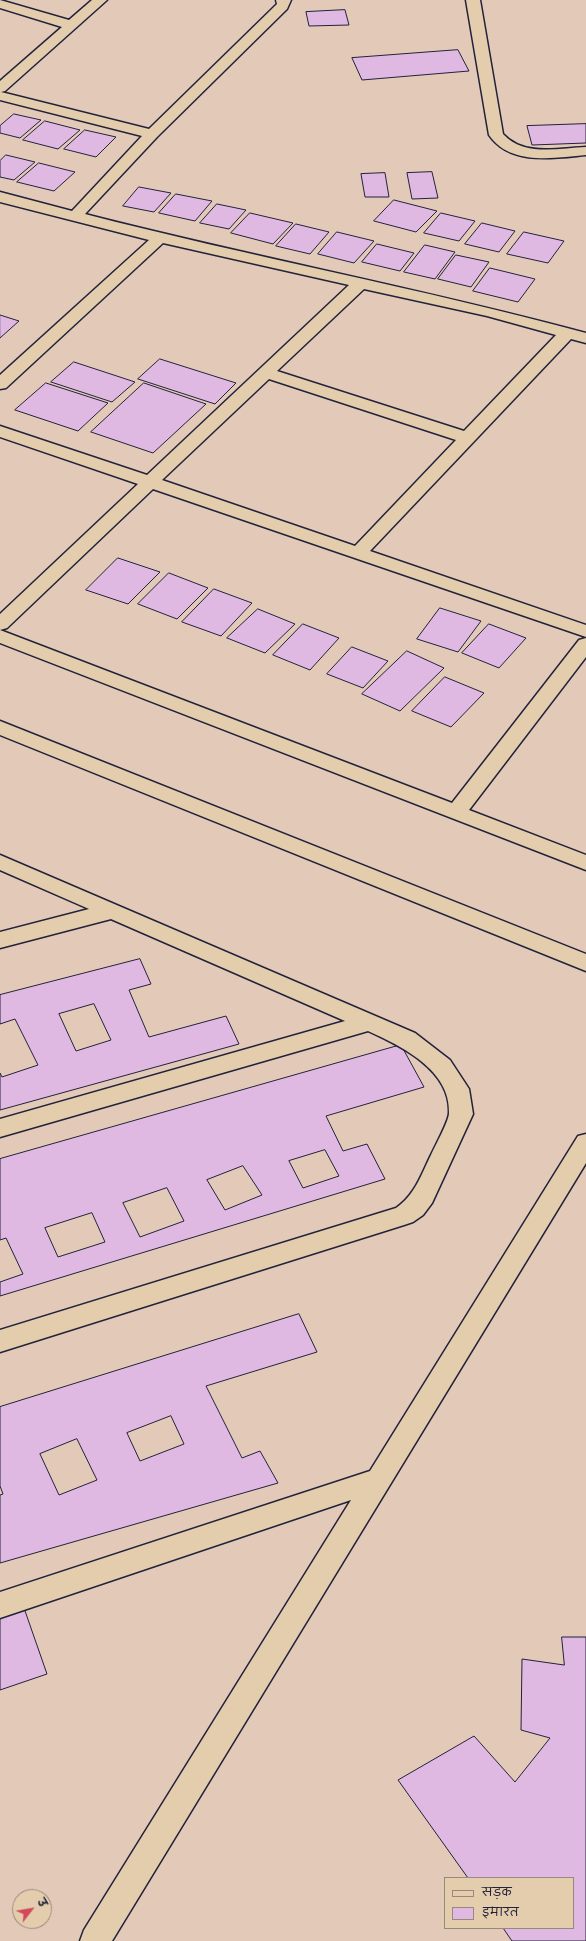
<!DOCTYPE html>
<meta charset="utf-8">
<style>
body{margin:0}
#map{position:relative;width:586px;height:1941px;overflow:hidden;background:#e3c9b8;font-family:Itim,"Playpen Sans Deva",sans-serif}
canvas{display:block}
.legend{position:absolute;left:444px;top:1877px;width:130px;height:52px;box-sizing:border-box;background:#e4cdad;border:1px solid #96897f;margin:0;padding:5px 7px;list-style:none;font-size:12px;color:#22223b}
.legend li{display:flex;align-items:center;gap:8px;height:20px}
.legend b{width:20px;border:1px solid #96897f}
.north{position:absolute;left:12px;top:1889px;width:40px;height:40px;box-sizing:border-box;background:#e4cdad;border:1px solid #96897f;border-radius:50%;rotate:59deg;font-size:11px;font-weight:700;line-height:16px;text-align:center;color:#22223b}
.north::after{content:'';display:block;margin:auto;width:14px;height:18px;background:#d1495b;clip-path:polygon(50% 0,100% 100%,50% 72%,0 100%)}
</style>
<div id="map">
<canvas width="586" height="1941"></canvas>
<ul class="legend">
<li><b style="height:5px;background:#e4cdad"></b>सड़क</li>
<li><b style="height:11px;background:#dfb9e2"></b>इमारत</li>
</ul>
<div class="north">उ</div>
</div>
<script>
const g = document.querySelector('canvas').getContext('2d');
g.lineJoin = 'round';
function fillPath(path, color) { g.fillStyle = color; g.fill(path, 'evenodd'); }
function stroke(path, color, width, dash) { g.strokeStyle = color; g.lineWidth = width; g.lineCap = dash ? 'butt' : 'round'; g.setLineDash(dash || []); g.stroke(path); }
const building = new Path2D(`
 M345 10 349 25 309 26 306 12Z
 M458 50 469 71 362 80 352 58Z
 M14 114 41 120 20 138 0 133V126Z
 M45 121 80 130 58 149 23 140Z
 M586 124V143L532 145 527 126Z
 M85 130 116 137 96 157 64 149Z
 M6 155 35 162 14 180 0 177V161Z
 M39 163 75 172 54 191 17 182Z
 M432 172 438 198 412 199 407 173Z
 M385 173 389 197H365L361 174Z
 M139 187 171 193 154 212 123 206Z
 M176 194 212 201 195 221 159 213Z
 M394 200 437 211 416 232 374 221Z
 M217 204 246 210 229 229 200 223Z
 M250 213 293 223 273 244 231 233Z
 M441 213 475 221 459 241 424 233Z
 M482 223 515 231 499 252 465 244Z
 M296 224 329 232 310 254 276 246Z
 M337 232 374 241 354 263 318 254Z
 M524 232 564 241 548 263 507 254Z
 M377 244 414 253 400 271 362 262Z
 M425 245 455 252 435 279 404 272Z
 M456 255 489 262 471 287 438 279Z
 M490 268 535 279 518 302 473 291Z
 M0 315 19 321 0 338Z
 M160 359 236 383 215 404 138 379Z
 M74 362 135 382 112 402 51 382Z
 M46 383 108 403 78 431 15 410Z
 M144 383 206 404 153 453 91 432Z
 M118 558 160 572 128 604 86 590Z
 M169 573 208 588 177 619 138 604Z
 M214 589 252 603 221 636 182 622Z
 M440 608 481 621 458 652 417 639Z
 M258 609 295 624 265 653 227 638Z
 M303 624 339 638 310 670 273 655Z
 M489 624 526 638 499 668 462 653Z
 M352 647 388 661 363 688 327 674Z
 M407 651 444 668 400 711 362 694Z
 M445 677 484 693 451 727 412 711Z
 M140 959 151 984 129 990 149 1037 226 1016 239 1044 0 1110V1073L2 1077 38 1065 15 1019 0 1024V995ZM94 1004 111 1040 76 1051 59 1014Z
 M401 1045 424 1087 326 1116 343 1151 367 1144 385 1179 0 1296V1282L23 1274 6 1238 0 1240V1159ZM325 1150 339 1176 303 1188 289 1161ZM243 1166 262 1195 225 1210 207 1180ZM167 1188 184 1221 140 1237 123 1203ZM92 1213 105 1242 58 1257 45 1228Z
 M299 1314 317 1352 206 1386 242 1458 260 1451 278 1483 0 1563V1495L3 1494 0 1486V1407ZM171 1416 184 1444 140 1461 127 1433ZM77 1439 97 1480 59 1495 40 1454Z
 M24 1608 47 1674 0 1690V1617Z
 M562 1637H586V1941H512L503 1928H573V1878H468L398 1780 474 1736 515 1782 550 1738 521 1730 522 1659 564 1665Z`);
const minor = new Path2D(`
 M0 0 69 20 92 0H107L5 91 1 92 149 129 277 4 276 0H291L287 9 157 137 85 214C251 257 420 288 586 333V343L571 339 370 551 586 625V637L153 489 7 628 0 630V614L138 484 0 437V426L147 475 349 285 163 243 6 388 0 389V375L149 240 0 202V192L72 211 142 136 0 100V81L62 27 0 8ZM364 289 487 316 556 335 464 431 277 371ZM269 379 456 440 355 546 162 480Z
 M466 0H480L503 134C524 157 559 148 586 147V155C554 158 510 166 489 135Z
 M0 630 452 803 579 640 586 638V657L469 810 586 855V870L0 643Z
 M0 721 586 954V971L0 735Z
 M0 855 415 1033 450 1060 469 1089 473 1114 432 1203 423 1215 413 1222 404 1225 0 1352V1330L396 1208C415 1195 421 1175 431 1155 435 1146 449 1121 449 1113 451 1070 401 1046 368 1031L0 1137V1119L345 1021 111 919 0 948V932L89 909 0 870Z
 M586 1134V1163L112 1941H80L84 1930 351 1500 0 1618V1592L370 1471 578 1136Z`);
fillPath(building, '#dfb9e2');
stroke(building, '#22223b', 1);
stroke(minor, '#22223b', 3);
fillPath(minor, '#e4cdad');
</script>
